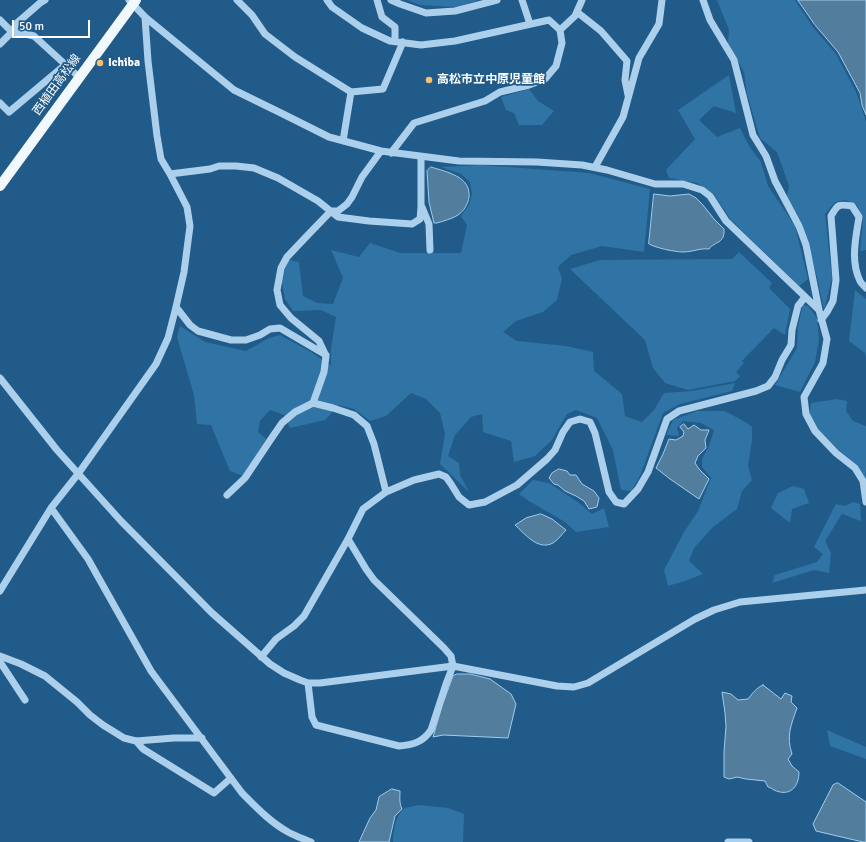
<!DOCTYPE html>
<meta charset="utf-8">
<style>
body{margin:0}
#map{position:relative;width:866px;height:842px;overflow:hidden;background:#205b8a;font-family:Signika,sans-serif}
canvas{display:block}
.scale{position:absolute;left:12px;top:20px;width:78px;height:18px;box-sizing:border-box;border:2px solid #fff;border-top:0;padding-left:5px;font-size:12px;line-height:14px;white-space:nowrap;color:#fff;-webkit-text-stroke:3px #205b8a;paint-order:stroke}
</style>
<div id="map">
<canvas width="866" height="842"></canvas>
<div class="scale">50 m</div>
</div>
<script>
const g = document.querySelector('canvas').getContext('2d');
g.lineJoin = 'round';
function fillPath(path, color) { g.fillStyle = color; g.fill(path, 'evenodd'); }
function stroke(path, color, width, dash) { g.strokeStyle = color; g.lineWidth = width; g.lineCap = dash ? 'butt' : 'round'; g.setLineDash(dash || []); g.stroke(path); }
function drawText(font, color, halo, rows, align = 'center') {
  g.font = font + ' Signika,"Noto Sans JP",sans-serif'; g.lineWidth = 3.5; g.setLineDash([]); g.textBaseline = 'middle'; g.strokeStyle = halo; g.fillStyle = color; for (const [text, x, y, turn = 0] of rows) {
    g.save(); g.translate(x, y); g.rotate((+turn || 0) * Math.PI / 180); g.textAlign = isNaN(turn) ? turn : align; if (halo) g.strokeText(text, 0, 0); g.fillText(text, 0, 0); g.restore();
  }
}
const green = new Path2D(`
 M407 0H479L456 7 420 5Z
 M717 0H795L812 26 836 54 856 92 866 121V250L860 251 863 221 857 205 845 200 835 202 825 214 832 278 824 310 817 277 802 223 787 196 789 186 777 152 760 138 747 94 744 72 728 43 729 30Z
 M729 75 736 113 714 106 699 120 717 137 740 128 749 146 761 162 768 186 795 226 808 279 799 286 730 219 714 194 697 183 669 178 666 170 695 139 678 110Z
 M529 89 538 101 554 111 542 125H519L514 113 506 110 501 97Z
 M481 165 589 173 650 189 644 252 602 246 571 255 558 267 562 279 557 300 543 312 516 321 503 332 517 341 566 346 593 352 594 371 622 394 625 416 642 422 654 410 664 393 692 391 735 383 732 391 680 404 663 413 640 476 631 491 621 490 613 450 597 418 576 410 567 414 552 440 535 456 514 462 511 441 483 432 482 414 471 417 455 435 448 456 459 463 460 475 469 492 440 464 445 434 440 413 426 399 411 393 386 416 370 421 354 409 339 405 325 420 290 428 284 415 270 410 260 421 258 432 266 439 243 476 230 471 211 425 197 424 194 395 177 337 180 326 205 342 246 351 269 338 280 335 311 352 331 366V348L336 317 321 310 293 311 285 299 281 278 289 260 299 262 303 296 317 303 333 304 343 278 331 250 359 257 370 243 400 253H461L467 225 461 216 469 205 472 194 470 182 461 174 441 167Z
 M739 252 772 283 769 288 790 309 785 335 774 328 742 361 744 363 736 372 740 376 735 381 688 390 665 383 653 368 645 340 570 269 600 260 732 259Z
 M855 290 866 299V358L865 353 849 341Z
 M803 305 808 306 817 318 819 340 815 362 800 392 775 385 797 348 798 326Z
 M837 399 847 401 846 411 853 421 866 426V481L857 465 839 450 819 431 809 415 811 403Z
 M697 411H725L747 423 752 427V440L748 466 752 480 742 491 737 509 713 527 694 548 689 561 703 574 685 581 668 586 664 570 684 532 698 511 711 478 702 467V459L709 446 714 430 701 423 683 421 677 428 679 436 666 435 673 420Z
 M533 480 549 483 579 503 592 514 604 508 609 527 576 532 565 522 529 501 519 494Z
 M793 486 804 489 809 503 792 509 790 523 771 508 778 493Z
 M853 502 860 504 861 521 842 514 825 541 831 553 829 573 814 570 772 583 775 575 817 562 823 554 814 547 836 504 845 506Z
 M827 730 866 747V759L830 746Z
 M418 805 448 808 464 814 463 842H393C393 833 396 813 405 808 409 807 414 806 418 805Z`);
const water = new Path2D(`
 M798 0H866V115L862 105 860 93 838 52 815 25Z
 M431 167C446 172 471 176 469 197 468 204 464 211 458 215 452 219 443 221 437 223H434L429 202 427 171Z
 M654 194 670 196 689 194 696 198 703 205 714 219 724 229C725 244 715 241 709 249 699 248 693 252 683 252 675 252 656 248 649 244Z
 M684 424 688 429 694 425 701 430H709L705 440 706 448 698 456 695 463 699 469 709 479 699 499 670 479 656 468 663 454 669 439 676 440 683 436 684 432 680 427Z
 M559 469 567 471 570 475H576L582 484 594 491 599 498 597 507 589 509 584 501 576 496 565 491 558 485 554 484 549 478 552 473Z
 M541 514 552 519 566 530C562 534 558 540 553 543 538 551 525 534 515 525L526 518Z
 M457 674H470L490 679 511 694 516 704 508 738 443 735 433 737 443 703 453 676Z
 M763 685 781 699 785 693 792 696 791 702 797 708C791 725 786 736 792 754L788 759 792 766 799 772C799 788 789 797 774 790 773 789 769 787 768 787 767 785 766 783 765 781L746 779 737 777 729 779 724 777V752L726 726 725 713 722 692 731 694 738 700 748 699C752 694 756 688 763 685Z
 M838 783 866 802V842H863L816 831 813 824 833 785Z
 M392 789 400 791C400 797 399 803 402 809L395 816 389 842H359L370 818 376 810 379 797Z`);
const minor = new Path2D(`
 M129 0 145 17 234 90 283 114 329 137 381 151 459 161 537 162 582 165 607 170 655 184H683L702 190 710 196 726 221 819 310 827 339 823 363 804 397 806 414 815 431 836 453 855 468 863 481 866 502
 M237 0 252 15 265 34 295 57 351 92
 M327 0 332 7 362 28 390 41 421 45 455 41 549 20 560 30 562 43 556 66 545 79 529 85 500 92 485 101 414 123 391 153
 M377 0 382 17 395 27V41
 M391 0 400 4 426 13 455 11 497 0
 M522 0 530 24
 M703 0 710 20 734 60 753 135 766 156 775 181 799 226 806 245 819 310
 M577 12 601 31 627 61 625 80 628 95
 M145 17 148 61 157 136 161 159 170 174 187 207 190 226 184 272 176 307 168 338 156 364 78 474 51 508 88 559 151 671 242 793C256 807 270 822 288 832 295 836 304 839 311 842
 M0 20 12 32 21 33 34 36 79 77
 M560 30 575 16 582 0
 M0 44 12 32 17 23 40 3 45 0
 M0 103 9 112 65 65
 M343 141 351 92 383 89 403 42
 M595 167 623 117 639 58 659 24 662 0
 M170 174 210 169 219 166H236L254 168 278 178 318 201 338 217 369 221 412 224 420 219 421 207V157
 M422 207 429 224 430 250
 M176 307 190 325 198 331 231 340H246L260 335 270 329 280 328 326 355
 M821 320 827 312 833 301 836 280 831 216C838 204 838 204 852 206L859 217C856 237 850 261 860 281 861 283 864 286 866 288
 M0 378 57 450 121 521 212 613 270 664 284 673 300 680 308 683H320L453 666 557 686 574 687 588 683 695 619 714 610 740 602 866 590
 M313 403 324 372 326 356 319 341 291 318 280 305 277 290 281 268 287 257 305 238 331 211H338L347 204 352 197 362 177 381 151
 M227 495 245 478 271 439 282 423 295 412 313 403 333 408 354 415 367 426 374 444 386 492
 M0 591 51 508
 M0 656 21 664 45 676 77 702 90 715 103 725 124 738 136 741 174 738H202
 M261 657 276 639 294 626 304 616 348 539 363 509 386 492 414 480 439 474 446 477 451 484 459 497 469 505 485 502 517 485 547 459 555 450 563 432 570 422 580 419 590 422 595 433 609 492 616 502 624 504 638 489 648 472 667 419 679 411 756 391 768 386 775 377 782 360 791 345 792 330 798 306 805 297
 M0 662 25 700
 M308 683 312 717 316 725 399 746C413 745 423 742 431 730L446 684 453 666 451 656 444 648 374 580 366 569 348 539
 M136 741 143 749 214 793 231 778
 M728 842H749`);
const major = new Path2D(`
 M0 186 136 0`);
const markers = [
 [100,63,4,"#f9bf6c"],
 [429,80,4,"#f9bf6c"]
];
const poiNames = [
 ["Ichiba",108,63],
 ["高松市立中原児童館",437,80]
];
const streetNames = [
 ["西植田高松線",57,85,-54]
];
fillPath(green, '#3074a5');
fillPath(water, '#537d9d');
stroke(water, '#9fcded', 1);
stroke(minor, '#acd0eb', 7);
stroke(major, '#f1f8fe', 10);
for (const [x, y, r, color] of markers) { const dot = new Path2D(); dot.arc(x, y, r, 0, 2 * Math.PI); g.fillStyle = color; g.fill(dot); stroke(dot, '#205b8a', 1.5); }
drawText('bold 12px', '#fff', '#205b8a', poiNames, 'left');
drawText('12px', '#fff', '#205b8a', streetNames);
</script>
